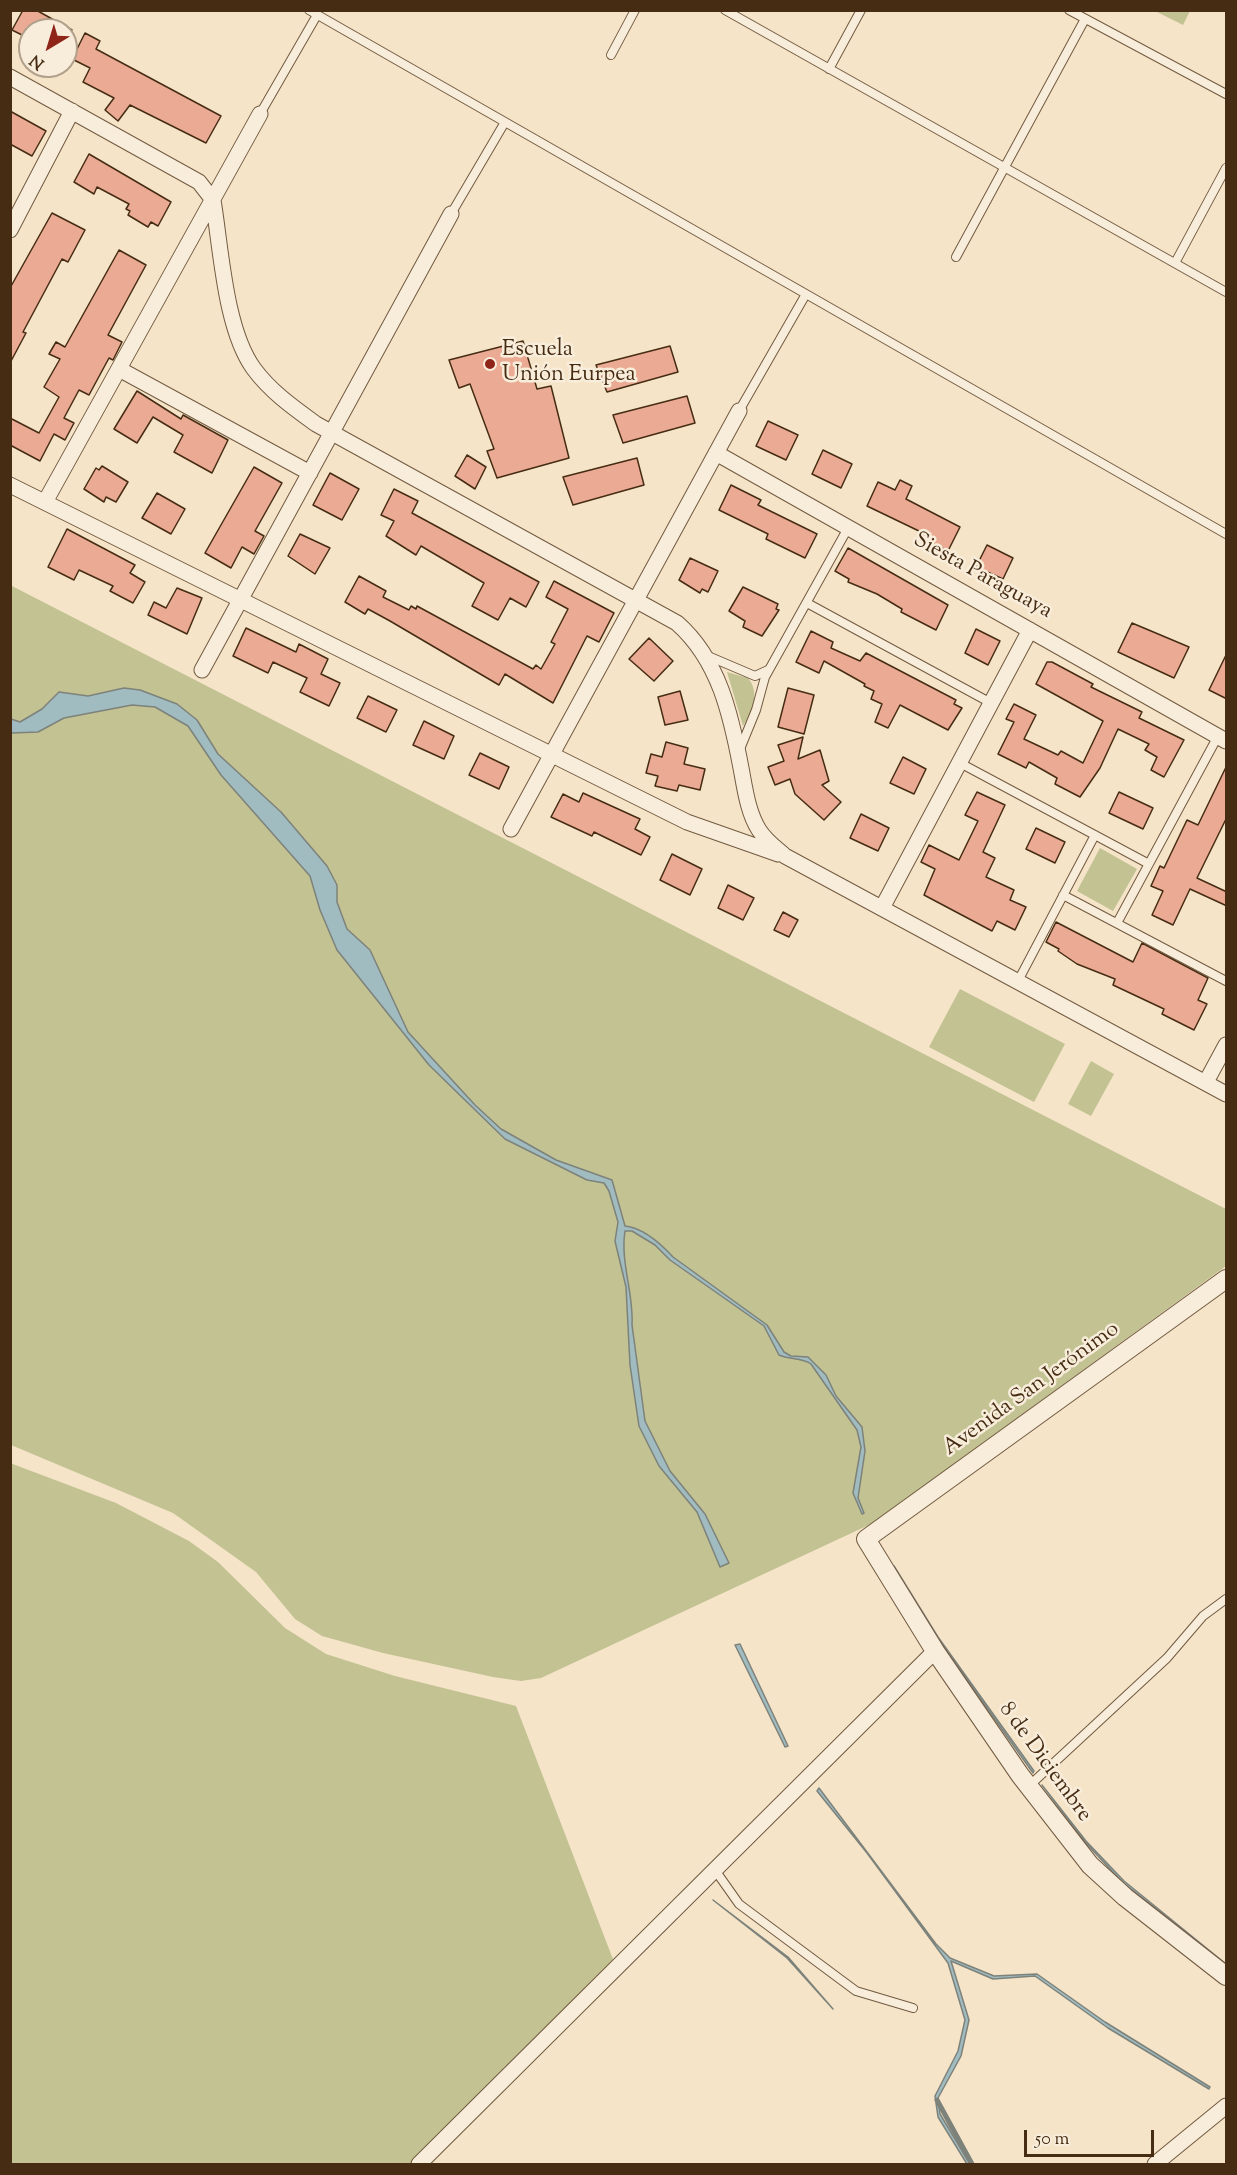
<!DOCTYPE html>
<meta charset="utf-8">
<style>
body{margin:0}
#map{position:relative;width:1237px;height:2175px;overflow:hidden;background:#f5e4c8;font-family:"Sorts Mill Goudy",serif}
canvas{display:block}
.frame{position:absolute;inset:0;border:12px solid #462c13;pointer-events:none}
.north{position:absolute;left:18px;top:18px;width:60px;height:60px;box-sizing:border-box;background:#f8eddb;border:2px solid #b1a08b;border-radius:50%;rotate:218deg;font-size:16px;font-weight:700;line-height:24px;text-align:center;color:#462c13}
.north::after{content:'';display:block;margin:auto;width:21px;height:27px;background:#8f2418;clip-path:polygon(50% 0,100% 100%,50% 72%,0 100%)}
.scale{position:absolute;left:1024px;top:2130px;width:130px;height:27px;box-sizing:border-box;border:3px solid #462c13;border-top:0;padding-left:8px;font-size:18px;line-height:21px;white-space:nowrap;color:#462c13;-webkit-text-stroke:4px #f8eddb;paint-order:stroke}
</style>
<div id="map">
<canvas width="1237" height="2175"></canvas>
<div class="frame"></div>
<div class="north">N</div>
<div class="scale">50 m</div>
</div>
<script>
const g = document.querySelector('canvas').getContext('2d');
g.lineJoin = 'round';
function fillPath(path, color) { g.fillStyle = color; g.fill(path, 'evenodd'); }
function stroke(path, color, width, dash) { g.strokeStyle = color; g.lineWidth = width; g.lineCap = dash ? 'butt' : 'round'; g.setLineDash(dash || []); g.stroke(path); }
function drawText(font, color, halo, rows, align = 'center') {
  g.font = font + ' "Sorts Mill Goudy",serif'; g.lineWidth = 5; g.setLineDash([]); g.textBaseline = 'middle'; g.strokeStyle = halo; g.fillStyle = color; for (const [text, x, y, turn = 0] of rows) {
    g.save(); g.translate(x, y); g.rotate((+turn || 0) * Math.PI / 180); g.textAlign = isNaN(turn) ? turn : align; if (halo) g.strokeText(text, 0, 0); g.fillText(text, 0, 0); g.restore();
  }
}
const green = new Path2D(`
 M1155 11H1190L1183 25Z
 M10 585 1226 1209V1266L873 1523 541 1678 521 1681 493 1677 383 1653 322 1636 295 1619 256 1572 173 1513 11 1445Z
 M727 672 748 678C760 692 753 712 743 726Z
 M1100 848 1137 869 1113 911 1077 891Z
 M960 989 1065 1044 1034 1102 929 1047Z
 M1091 1061 1114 1074 1091 1116 1068 1104Z
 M10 1463 116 1503 189 1541 218 1562 285 1628 326 1654 395 1676 516 1706 614 1962 410 2164H11Z`);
const water = new Path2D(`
 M124 688 140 690 177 704 197 720 218 754 281 812 327 866 337 885V902L347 929 370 950 408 1032 475 1105 501 1129 556 1160 612 1180 625 1226C644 1228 661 1244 673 1257L767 1325 784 1352 791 1356 808 1357 826 1375 836 1396 862 1427 865 1451 858 1498 864 1513 862 1514 853 1493 861 1447 857 1430 811 1364C801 1357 790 1360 779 1355L764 1326 670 1260 655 1245 632 1231H625C620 1262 634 1294 632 1325L645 1421 670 1471 705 1514 729 1563 720 1567 697 1512 659 1466 639 1426 630 1365 626 1287 615 1241 618 1222 609 1191 604 1183 587 1180 505 1139 429 1065 337 950 320 910 310 876 221 775 188 726 155 707 132 705 64 718 38 732 11 733V719L20 722 42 709 59 692 88 696Z
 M894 1566 938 1637 1034 1771 1033 1773 937 1638 892 1567Z
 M740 1644 788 1746 785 1747 735 1645Z
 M1042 1785 1086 1841 1124 1881 1226 1964 1123 1883 1084 1841Z
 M819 1788 936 1944 950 1958 994 1976 1037 1974 1105 2022 1210 2087 1209 2089 1108 2028 1035 1976 993 1979 951 1961 969 2020 961 2056 938 2098 940 2114 970 2164H967L938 2117 935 2096 958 2051 965 2020 948 1963 867 1853 817 1791Z
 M713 1900 788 1957 833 2009 787 1958Z`);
const stream = new Path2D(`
 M937 2100 972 2164`);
const building = new Path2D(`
 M23 10H36L72 30H30V39L12 30Z
 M85 33 100 41 96 49 221 116 206 143 130 105 118 121 105 110 114 98 83 82 90 68 72 59Z
 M10 111 46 131 32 156 10 144Z
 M89 154 171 202 158 226 151 222 148 227 128 215 130 211 126 209 129 204 97 187 94 194 74 182Z
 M52 213 85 230 68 262 62 259 23 332 26 333 10 363V288Z
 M119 250 146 265 108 335 122 342 113 360 109 358 89 395 79 390 64 418 74 423 65 440 54 434 40 461 10 445V418L39 433 59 397 44 387 60 359 49 354 56 342 65 347Z
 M523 341 537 389 551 386 569 458 497 478 487 451 494 449 470 384 459 388 449 360Z
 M670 346 678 372 607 392 596 365Z
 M137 391 181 419 183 415 228 440 212 473 174 452 183 435 153 417 137 443 114 429Z
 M687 396 695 423 623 443 613 415Z
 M768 421 798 435 786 460 756 446Z
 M823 450 852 464 841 488 812 474Z
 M467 455 486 467 475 489 455 476Z
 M637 458 644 485 573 505 563 477Z
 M102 466 128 482 116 502 106 497 104 502 84 489 96 468 99 470Z
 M254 467 282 483 255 531 264 536 254 554 242 547 231 568 205 553Z
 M330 473 359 489 342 520 313 505Z
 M900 480 912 486 906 499 960 527 948 551 919 537 921 532 867 506 878 482 895 490Z
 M731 485 761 500 758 505 817 534 805 558 766 539 768 534 719 510Z
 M394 489 418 501 412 513 539 582 526 607 510 598 498 620 472 606 484 583 421 546 416 555 386 536 394 521 381 515Z
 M157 493 185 509 171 534 142 518Z
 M67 529 135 565 130 573 145 582 133 603 110 591 113 586 79 570 74 580 48 567Z
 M300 534 330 548 315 574 288 556Z
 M987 545 1013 558 1003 579 976 567Z
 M848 548 948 605 936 630 901 612 902 609 877 594 848 582 849 579 835 571Z
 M690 558 718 571 708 592 702 589 700 593 679 580Z
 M359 576 386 591 383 597 409 610 411 606 416 609 417 606 533 669 536 665 541 669 555 644 551 642 568 609 546 597 554 581 614 613 599 642 587 636 553 703 505 674 499 685 390 621 368 609 365 614 345 602Z
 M743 587 778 604 776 609 779 610 762 636 743 627 745 621 729 611Z
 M177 588 202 598 187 634 148 615 154 602 166 608Z
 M1132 623 1189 647 1174 678 1118 652Z
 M246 628 296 652 299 644 328 659 321 674 340 683 329 706 300 692 307 678 273 662 268 673 233 656Z
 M976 629 1000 641 988 665 965 653Z
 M811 631 833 642 831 648 860 661 866 653 956 700 954 704 962 708 948 730 900 705 888 728 875 722 882 704 871 699 874 691 864 686 865 684 824 661 819 673 796 662Z
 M649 638 673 661 654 681 629 659Z
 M1227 653V699L1209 690Z
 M1047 662H1052L1093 684 1091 687 1142 712 1139 718 1184 740 1164 777 1151 770 1157 757 1145 750 1149 744 1118 729 1100 768 1080 797 1055 784 1057 778 1029 762 1026 768 998 754 1014 722 1006 719 1014 704 1036 715 1024 739 1058 755 1061 751 1083 763 1103 721 1036 684Z
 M788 688 814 695 804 734 778 727Z
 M680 691 688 720 665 725 658 697Z
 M368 696 397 710 386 732 357 718Z
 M424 721 454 736 444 759 413 745Z
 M803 737 798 759 820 750 829 781 822 785 841 802 824 820 795 794 790 779 775 785 768 767 784 761 778 745Z
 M666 742 688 748 684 764 705 769 700 790 679 785 677 791 655 786 658 776 646 773 651 754 662 757Z
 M480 753 509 767 499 789 469 775Z
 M903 757 926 769 914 794 890 783Z
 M1227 765V817L1197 878 1227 892V906L1190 889 1173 925 1152 915 1163 891 1151 886 1160 866 1164 868 1187 820 1198 825Z
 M977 792 1005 805 983 852 995 858 986 877 1014 890 1010 900 1026 907 1015 930 997 921 992 931 924 895 935 869 921 862 929 845 959 860 978 821 965 815Z
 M1119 792 1153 808 1143 829 1109 813Z
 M583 793 640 819 635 829 650 837 641 855 594 832 592 836 551 817 563 794 579 802Z
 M861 814 889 828 878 851 850 838Z
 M1036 828 1065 842 1055 863 1026 849Z
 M672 854 702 869 690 895 660 880Z
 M728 885 754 898 743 920 718 908Z
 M783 912 798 920 789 937 774 930Z
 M1056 922 1133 962 1142 943 1208 978 1198 1000 1207 1004 1194 1030 1162 1014 1164 1009 1113 985 1115 979 1077 964 1058 951 1059 949 1046 942Z`);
const service = new Path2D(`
 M309 10 1226 534
 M725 10 1226 292
 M1069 10 1226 94
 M611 55 635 10
 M829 69 861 10
 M260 114 317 15
 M451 214 505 122
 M956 257 1085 19
 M1175 263 1226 168
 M739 411 806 294
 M807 603 991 703
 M708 656 755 676 768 670
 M740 749 756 710 765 677 848 528
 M960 763 1149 864
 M1063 895 1226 981
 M1117 923 1218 736
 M1018 981 1095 835
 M1030 1785 1167 1658 1203 1616 1226 1599
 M715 1870 739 1904 856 1991 913 2008`);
const minor = new Path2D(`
 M10 77 199 182 213 200C221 248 225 330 254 369 271 392 294 408 316 424L677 623C719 660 731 715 741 768 745 789 748 813 759 830 766 841 776 848 785 856L1226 1094
 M10 230 72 111
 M119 369 310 473
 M716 453 1226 741
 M10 485 687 822 778 854
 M45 502 260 114
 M202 670 451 214
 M511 829 739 411
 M882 908 1030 630
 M1206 1082 1226 1045
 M419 2164 935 1651
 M1155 2164 1226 2106`);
const tertiary = new Path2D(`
 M1226 1279 866 1539 935 1651 1020 1775 1090 1865 1125 1897 1226 1976`);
const markers = [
 [490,364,6,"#8f2418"]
];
const poiNames = [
 ["Escuela",502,351],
 ["Unión Eurpea",502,376]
];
const streetNames = [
 ["Siesta Paraguaya",982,577,29],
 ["Avenida San Jerónimo",1032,1390,-36],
 ["8 de Diciembre",1044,1763,54]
];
fillPath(green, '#c2c292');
fillPath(water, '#a1bcc0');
stroke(water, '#7d827b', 1.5);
stroke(stream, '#7d827b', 5);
fillPath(building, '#eaaa93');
stroke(building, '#462c13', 1.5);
stroke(service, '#725a40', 10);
stroke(minor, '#725a40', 17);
stroke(tertiary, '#725a40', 20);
stroke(service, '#f8eddb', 8);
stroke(minor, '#f8eddb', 15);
stroke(tertiary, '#f8eddb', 18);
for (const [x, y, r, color] of markers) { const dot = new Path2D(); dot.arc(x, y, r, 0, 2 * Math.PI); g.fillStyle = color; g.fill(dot); stroke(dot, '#f8eddb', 2); }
drawText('22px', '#462c13', '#f8eddb', poiNames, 'left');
drawText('22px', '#462c13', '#f8eddb', streetNames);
</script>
